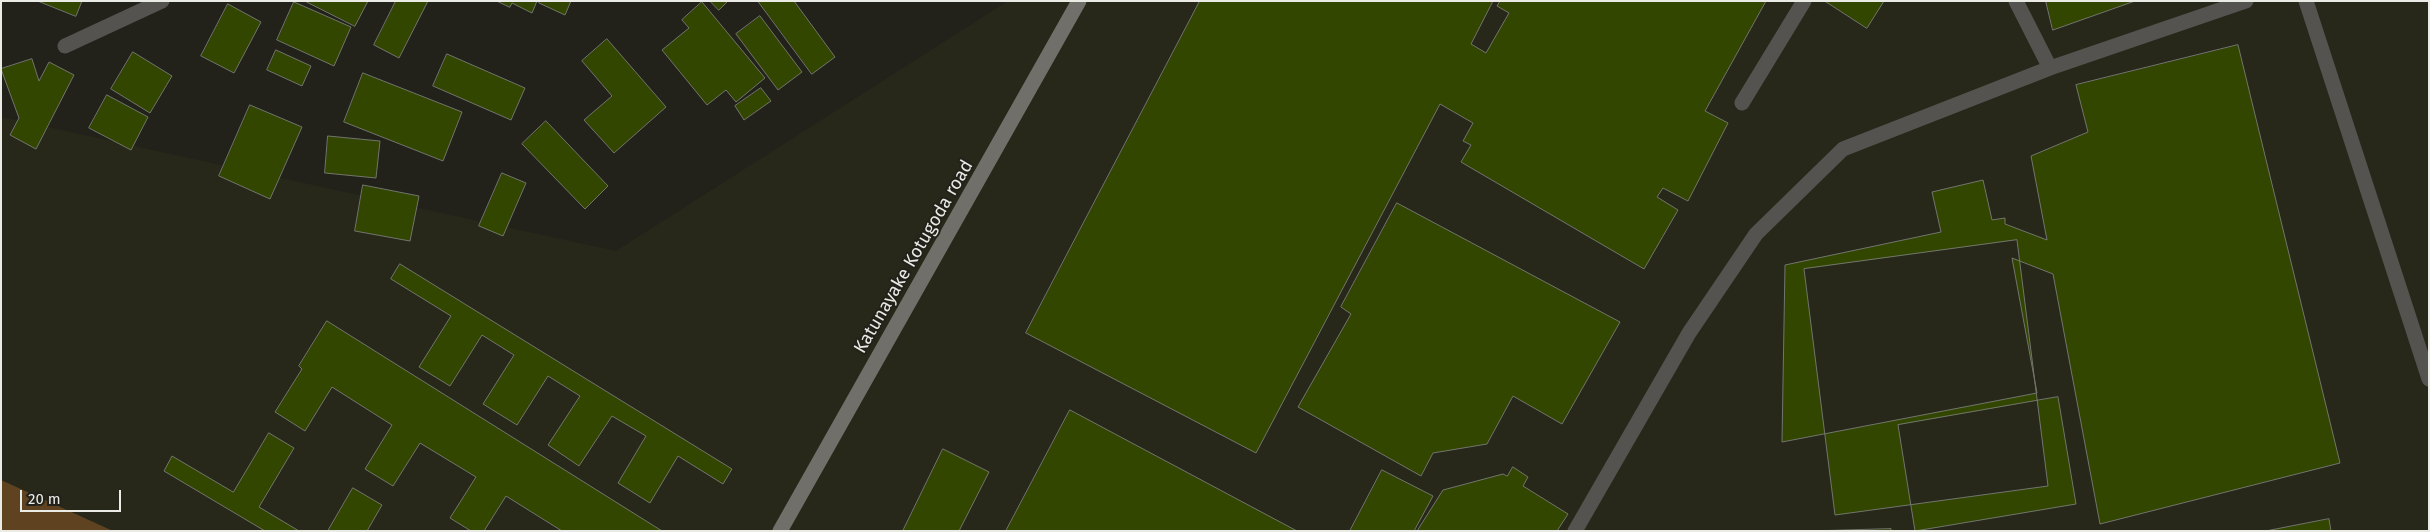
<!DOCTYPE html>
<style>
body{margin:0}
#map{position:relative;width:2430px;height:532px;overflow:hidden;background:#22221b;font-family:"Fira Sans",sans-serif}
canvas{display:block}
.frame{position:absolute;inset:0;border:2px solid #ebebe6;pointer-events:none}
.scale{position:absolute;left:20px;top:490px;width:101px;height:22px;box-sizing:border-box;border:2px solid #ebebe6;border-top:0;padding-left:6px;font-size:15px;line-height:18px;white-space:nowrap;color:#ebebe6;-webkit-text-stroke:4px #22221b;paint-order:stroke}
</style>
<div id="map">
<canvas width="2430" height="532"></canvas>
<div class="frame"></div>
<div class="scale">20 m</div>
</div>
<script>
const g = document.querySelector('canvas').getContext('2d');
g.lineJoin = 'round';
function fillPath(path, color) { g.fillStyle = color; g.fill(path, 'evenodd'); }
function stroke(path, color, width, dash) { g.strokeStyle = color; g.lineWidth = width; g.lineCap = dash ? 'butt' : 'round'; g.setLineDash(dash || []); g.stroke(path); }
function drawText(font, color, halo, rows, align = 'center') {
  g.font = font + ' "Fira Sans",sans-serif'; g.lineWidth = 4; g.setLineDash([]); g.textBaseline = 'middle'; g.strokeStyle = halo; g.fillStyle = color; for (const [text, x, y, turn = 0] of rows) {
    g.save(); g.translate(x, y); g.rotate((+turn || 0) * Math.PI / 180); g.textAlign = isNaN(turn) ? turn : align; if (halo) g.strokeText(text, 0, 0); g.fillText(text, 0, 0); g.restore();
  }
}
const built = new Path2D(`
 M1008 1H2429V531H1V117L616 251Z`);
const green = new Path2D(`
 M1 480 113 531H1Z`);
const building = new Path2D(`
 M38 1H82L76 16Z
 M305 1H368L355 26Z
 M396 1H428L399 58 374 45Z
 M497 1H537L532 13 512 3 510 7Z
 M540 1H571L565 15 539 3Z
 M710 1H728L719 10Z
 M758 1H794L835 57 812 74Z
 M1200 1H1493L1471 44 1486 53 1509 13 1497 6 1500 1H1766L1705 111 1728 123 1688 201 1663 188 1657 197 1678 210 1644 269 1461 162 1471 145 1463 141 1473 123 1440 104 1256 453 1026 333Z
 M1825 1H1884L1867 28Z
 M2046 1H2135L2053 30Z
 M294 2 351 27 334 66 277 40Z
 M702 2 765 78 736 102 726 90 707 105 662 50 689 28 682 20Z
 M228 4 261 22 234 73 201 56Z
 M760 16 802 72 778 90 736 34Z
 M607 39 666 107 614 153 584 120 612 96 582 61Z
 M2238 45 2340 463 2100 524 2053 274 2012 258 2037 393 1782 442 1785 265 1941 232 1932 192 1983 180 1992 220 2005 218V224L2047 240 2031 156 2088 132 2076 85Z
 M276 50 311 66 302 86 267 70Z
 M133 52 172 76 150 113 111 89Z
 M447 54 525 88 511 120 433 86Z
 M32 59 39 81 49 62 74 75 36 149 10 135 19 118 1 69Z
 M363 73 462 112 443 161 344 122Z
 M761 88 771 101 744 120 735 106Z
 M107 95 148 117 131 150 89 128Z
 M250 105 302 127 270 199 219 176Z
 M546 121 608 186 585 209 522 144Z
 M328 136 380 141 376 178 325 173Z
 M502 173 526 183 503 236 479 226Z
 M363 185 419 196 410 241 355 231Z
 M1397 203 1620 322 1562 424 1513 396 1487 444 1433 453 1421 476 1298 407 1351 314 1341 307Z
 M2017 240 2048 486 1835 515 1804 269Z
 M400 264 732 469 723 484 678 456 650 503 618 483 646 436 612 416 579 466 548 445 580 396 548 376 517 425 483 404 514 355 482 335 450 386 419 367 451 316 391 279Z
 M327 321 662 531H562L506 496 484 531H471L450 518 476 477 420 443 393 486 365 469 392 425 332 387 305 431 275 412 302 369 299 366Z
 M2058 397 2076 504 1915 531 1898 425Z
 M1070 410 1297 531H1006Z
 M269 433 294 448 259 507 299 531H265L164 471 172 456 233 492Z
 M943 449 989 472 959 531H903Z
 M1513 467 1528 477 1523 486 1568 514 1557 531H1417L1443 490 1503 474 1507 476Z
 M1382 470 1433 496 1414 531H1350Z
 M353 488 382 505 367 531H328Z
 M2329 519 2331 531H2266Z
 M1891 529V531H1811Z`);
const lane = new Path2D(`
 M2016 1 2050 68
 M2306 1 2429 379
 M1742 103 1804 1
 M1575 531 1689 333 1756 234 1843 149 2050 68 2246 1`);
const street = new Path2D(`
 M65 46 162 1`);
const secondary = new Path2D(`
 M780 531 1079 1`);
const streetNames = [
 ["Katunayake Kotugoda road",914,257,-60]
];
fillPath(built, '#28281a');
fillPath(green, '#5f4320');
fillPath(building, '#324600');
stroke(building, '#71756d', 1);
stroke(lane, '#555350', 15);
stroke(street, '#555350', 15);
stroke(secondary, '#716f69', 15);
drawText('18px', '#ebebe6', '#22221b', streetNames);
</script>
